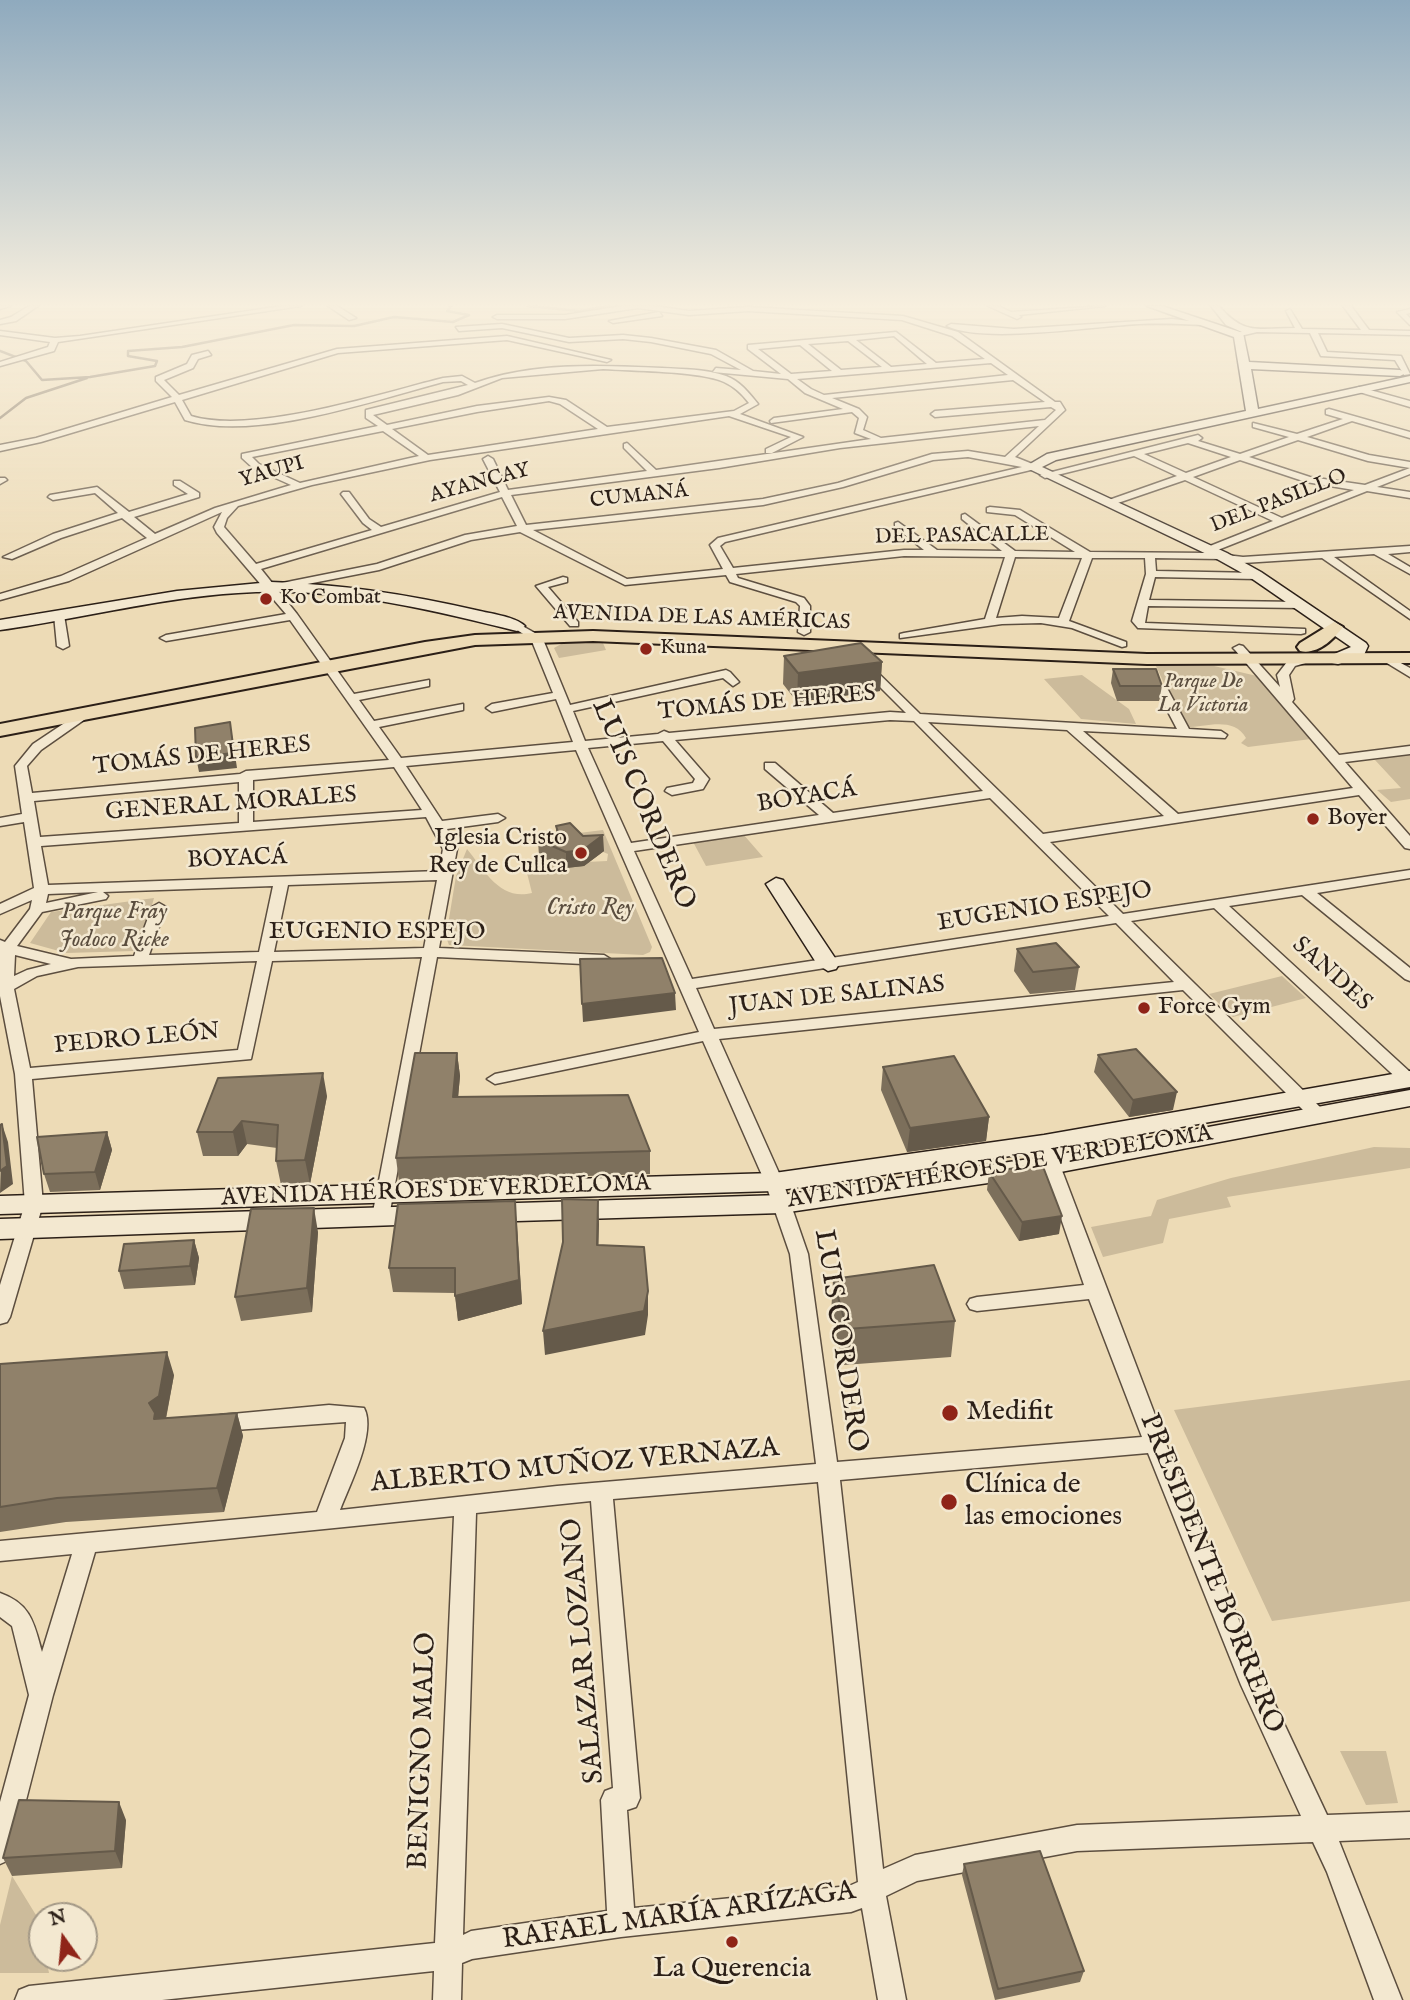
<!DOCTYPE html>
<meta charset="utf-8">
<style>
body{margin:0}
#map{position:relative;width:1410px;height:2000px;overflow:hidden;background:#eddbb6;font-family:"IM FELL English",serif}
canvas{display:block}
.north{position:absolute;left:28px;top:1902px;width:70px;height:70px;box-sizing:border-box;background:#f3e8d0;border:2px solid #a39886;border-radius:50%;rotate:345deg;font-size:19px;font-weight:700;line-height:28px;text-align:center;color:#2b1f17}
.north::after{content:'';display:block;margin:auto;width:24px;height:32px;background:#8f2418;clip-path:polygon(50% 0,100% 100%,50% 72%,0 100%)}
</style>
<div id="map">
<canvas width="1410" height="2000"></canvas>
<div class="north">N</div>
</div>
<script>
const g = document.querySelector('canvas').getContext('2d');
g.lineJoin = 'round';
function fillPath(path, color) { g.fillStyle = color; g.fill(path, 'evenodd'); }
function stroke(path, color, width, dash) { g.strokeStyle = color; g.lineWidth = width; g.lineCap = dash ? 'butt' : 'round'; g.setLineDash(dash || []); g.stroke(path); }
function drawText(font, color, halo, rows, align = 'center') {
  g.font = font + ' "IM FELL English",serif'; g.lineWidth = 5; g.setLineDash([]); g.textBaseline = 'middle'; g.strokeStyle = halo; g.fillStyle = color; for (const [text, x, y, turn = 0] of rows) {
    g.save(); g.translate(x, y); g.rotate((+turn || 0) * Math.PI / 180); g.textAlign = isNaN(turn) ? turn : align; if (halo) g.strokeText(text, 0, 0); g.fillText(text, 0, 0); g.restore();
  }
}
const green = new Path2D(`
 M563 643H603L606 650 559 658 554 648Z
 M1159 665 1214 666 1257 676 1311 739 1248 747 1241 743 1246 738C1233 715 1204 728 1184 727L1156 666Z
 M1082 675 1129 709 1136 724 1081 719 1044 679Z
 M1410 754V799L1391 802 1377 790 1401 788 1375 760Z
 M603 830 652 947 650 952 643 955 449 945 446 937 456 876 467 849C485 871 500 901 532 893L525 865 607 861 608 854 563 835Z
 M743 834 763 857 706 866 692 840Z
 M154 898 141 945 134 951 66 953 30 943 51 912Z
 M1282 976 1306 998 1233 1017 1209 994Z
 M1374 1147 1410 1148V1168L1227 1197 1231 1207 1169 1219 1163 1243 1103 1257 1091 1227 1151 1216 1157 1200 1231 1178Z
 M1410 1380V1601L1272 1621 1174 1410Z
 M1340 1751H1386L1398 1803 1366 1805Z
 M12 1876 39 1920 42 1958H46L49 1973H0V1925Z`);
const stream = new Path2D(`
 M528 306 579 311 610 306
 M0 351 26 361 42 380 90 377 155 366 157 361 128 356V351L182 347 294 325 354 326 394 317 453 322 469 315 447 311 451 306
 M0 418 26 398 87 378`);
const street = new Path2D(`
 M0 306H10L0 309Z
 M29 306H38L16 321 0 324V320L11 317Z
 M282 306H301L58 342 54 351 0 366V362L48 347 50 342 0 335V331L55 338 80 336Z
 M328 306H337L356 318 349 320Z
 M622 306H654L689 311 748 307 903 316 958 332 1055 402H1060L1065 410 1015 457 1035 465V469L725 542 720 546 733 568 904 550H924L895 527V523L898 522 937 550 1002 551 962 519V515L965 514 1015 551 1075 552 1015 515 987 512V508L990 507 1020 510 1090 552 1208 553 1204 550 1205 548 1273 521 1185 480 1112 505H1106V501L1177 476 1134 456 1045 478 1040 475 1198 435 1202 438 1198 441 1240 454 1289 437 1253 427V423L1297 434 1343 419 1326 414V410L1329 409 1410 432V438L1352 421 1307 437 1369 455 1410 462V468L1368 461 1298 440 1249 457 1310 477 1365 485 1410 468V474L1377 487 1410 492V498L1367 491 1210 553 1243 557 1410 546V552L1388 554 1410 567V574L1374 554 1334 557 1410 611V619L1322 558 1243 563 1222 559 1155 558 1156 571 1257 573 1262 576 1257 579 1155 577 1149 600 1301 602 1306 605 1301 608 1148 606 1145 623 1305 629V633L1301 634 1138 628 1132 621 1146 574 1145 558H1092L1069 621 1126 642V646L1122 647 1072 628 1041 623 1002 624 900 638V634L904 633 985 619 1005 557 904 556 736 574 738 578 804 598 810 606V632L804 635 798 632 800 606 796 602 730 582 726 575 625 585 520 532 471 540 379 570 282 589 277 586 282 583 377 564 465 535 517 526 502 497 261 569 297 614 354 694 429 680V686L359 700 374 721 463 704V710L379 727 401 758 573 742 556 699 492 712 486 708 492 704 553 693 531 639 511 626 517 623 542 637 570 705 726 670 730 672 739 682 733 686 723 678 573 711 585 741 658 734 664 731 669 733 890 712 906 713 860 667 866 664 870 665 920 714 1177 729 1157 691 1159 688H1167L1189 729 1221 731 1227 735 1225 738 1083 731 1178 814 1353 788 1235 650 1233 648 1239 645 1243 646 1280 687 1277 675 1287 662 1309 658V662L1295 666 1289 675 1294 699 1292 702 1339 755 1410 746V754L1345 762 1410 836V849L1405 848 1359 795 1050 842 1123 914 1410 870V878L1317 893 1410 968V981L1405 979 1302 895 1229 906 1410 1072V1086L1404 1085 1214 908 1131 921 1323 1110 1326 1114 1323 1118H1311L1183 990 719 1039 783 1182 808 1254 837 1462 1142 1437 1089 1299 977 1311 970 1309 967 1304 970 1299 977 1297 1084 1285 1035 1143 1038 1139H1050L1166 1444 1264 1681 1327 1815 1410 1812V1838L1339 1841 1402 2000H1374L1327 1872 1313 1842 1077 1851 917 1881 886 1896 906 2000H878L862 1908 851 1912 621 1937 472 1959 462 1963 461 2000H433L434 1971 162 2000H15L19 1990 29 1986 435 1943 454 1516 95 1552 53 1695 13 1851 9 1860 0 1864V1802L29 1695 12 1626 0 1617V1593C31 1604 34 1623 42 1652L72 1554 0 1561V1541L317 1512 345 1438 346 1422 221 1431 214 1429 211 1423 214 1417 221 1415 329 1405 364 1408C377 1432 349 1486 340 1510L557 1486 816 1464 790 1254 765 1182 703 1041 495 1084 487 1079 495 1074 699 1032 576 750 406 766 442 821 498 814 505 818 498 822 447 829 457 849 439 948 604 955 612 960 604 965 437 957 388 1222H374L372 1217 422 957 272 961 251 1059 32 1079 43 1204 10 1317 7 1322 0 1324V1285L25 1204 15 1074 0 996V940L5 942 30 909 32 900 0 914V904L34 888 24 822 0 826V818L22 814 15 766 33 744 87 708 93 712 91 715 41 750 27 766 32 793 240 774 246 771 389 760 290 620 166 641 160 638 166 635 286 614 217 533 214 527 222 512 69 581 0 600V594L61 576 147 538 122 518 61 538 12 559 3 557 53 534 118 513 95 493 53 500 48 497 50 495 97 487 129 512 188 494 174 485V481H180L199 493V497L134 517 155 534 215 508 291 485 253 468 242 458V454L378 426 366 418V410L468 385 461 381 443 382C372 401 255 442 185 420L175 402 41 442 0 451V445L36 438 172 397 156 381V377L187 364 192 355 208 351 211 355 198 359 193 368 164 380 179 395 337 349 507 336 611 360 607 362 507 340 338 353 182 400 191 416C253 435 379 394 443 378L462 376 475 383C532 362 602 365 662 368 682 369 707 369 726 376 740 381 749 393 758 404L740 414 803 437 772 453H766V449L791 437 729 416 430 460 312 485 238 506 227 518 224 527 256 564 372 530 363 523 341 494 343 492H349L369 519 381 527 500 492 483 459 488 456 493 459 508 490 647 471 624 448V444L627 443 656 470 871 439 855 433 859 418 852 412 771 423 770 421 774 418 843 409 805 393 788 379 713 372 716 368 741 370 711 354 651 342 623 339 569 342 502 328 459 331 456 327 502 324 569 338 623 335 651 338 716 350 753 371 781 374 748 349V345L896 332 936 363 985 359 952 336 902 320 748 311 689 315 638 308 565 319H497L493 317 497 315H565ZM894 336 927 364 891 367 856 340ZM848 341 882 367 841 370 808 344ZM800 345 832 371 791 374 758 349ZM991 363 1008 375 824 395 811 389 797 379ZM603 369C631 371 701 371 724 382 735 387 742 394 749 403L734 411 607 427 566 400 549 397 477 406 387 425 373 415 458 395 502 378ZM1013 380 1045 402 935 411 931 414 935 417 1051 407 1056 410 1045 420 881 438 863 430 867 417 859 409 832 398ZM549 401 560 404 598 429 428 455 392 429 477 412ZM1039 426 1005 457 968 451 932 454 838 483 763 499 526 525 511 495 719 468 840 448ZM383 431 419 456 300 483 259 464 252 457ZM1188 443 1231 457 1186 473 1144 454ZM968 457 1022 467 718 538 710 545 723 569 627 579 533 530 763 505 843 487 933 460ZM1240 460 1306 482 1354 490 1282 518 1193 477ZM1015 557 1082 558 1059 618 1022 616 996 618ZM890 720 914 721 983 791 833 813 775 763H765V769L819 815 631 843 588 748 663 741 695 779 693 783 667 788 665 791 672 795 703 789 709 779 675 740ZM928 722 1067 730 1164 816 1043 834ZM394 767 422 810 253 822V780ZM239 782V823L40 837 34 801ZM990 798 1109 916 692 979 634 851ZM426 817 443 849 439 871 48 885 41 846ZM437 880 424 948 274 952 288 885ZM273 886 259 952 149 955 166 907 159 903 152 907 134 956 71 959 17 946 42 912 106 899 108 896 103 892ZM98 892 46 903 48 894ZM1116 923 1174 982 714 1029 696 988ZM15 955 51 964 27 970 14 976ZM257 961 238 1050 30 1068 14 989 37 976 78 967ZM1148 1453 1241 1685 1301 1816 1077 1825 915 1855 883 1869 840 1480ZM818 1482 858 1882 849 1886 634 1908 627 1810 636 1807 640 1798 613 1499ZM591 1501 613 1788 605 1791 601 1800 607 1911 471 1931 463 1935 476 1513Z
 M988 306H998L1011 312 1105 306 1019 315 1021 317 1017 319Z
 M1211 306H1219C1244 336 1259 328 1295 328L1286 311 1290 309 1302 329 1361 330 1343 306H1351L1369 330 1410 331V335L1318 333 1327 352 1401 356 1410 374 1404 375 1395 360 1321 356 1310 333 1257 332 1236 337V333L1242 332 1226 325Z
 M1410 309V313L1406 314 1410 318V325L1397 312Z
 M659 312 662 316 613 323 609 321Z
 M1172 319 1208 323 1204 325C1182 324 1161 323 1139 324 1096 326 982 344 947 326L951 324 1014 329Z
 M1359 387 1410 401V407L1356 391 1355 389Z
 M0 478H5L7 480 0 484Z
 M563 577 567 578V582L548 587 578 622V626H570L536 586Z
 M59 612 64 615 69 646 63 649 57 646 54 615Z
 M1386 655 1410 668V677L1382 660 1380 658Z`);
const secondary = new Path2D(`
 M1147 306H1162L1243 333 1249 362 1400 370 1406 373 1400 376 1251 369 1258 409 1410 376V382L1056 460 1042 467 1227 553 1261 572 1366 643 1368 646 1363 657 1338 664 1332 663V655L1351 647 1251 578 1217 559 1025 467 1047 454 1246 411 1234 337Z
 M271 582C342 584 411 595 480 611 493 614 516 617 525 626L517 631C425 608 333 586 238 593 158 598 79 619 0 630V620L177 591Z
 M776 878 783 880 839 964 836 969 828 971 817 964 766 884Z
 M1410 1071V1087L1044 1151 774 1191 0 1214V1196L774 1173 1044 1135Z
 M1410 1090V1106L1050 1174 782 1213 484 1222 475 1220 471 1213 475 1206 484 1204 782 1195 1050 1156Z
 M426 1206 435 1208 439 1215 435 1222 426 1224 0 1239V1219Z`);
const primary = new Path2D(`
 M1334 622 1343 627C1333 640 1317 655 1300 651L1297 647 1300 643Z
 M593 631 1147 654 1410 653V663L1147 664 593 641 475 645 0 736V724L425 642 475 635Z`);
const wall = new Path2D(`
 M784 656 882 662 880 691 797 702 783 684Z
 M1113 669 1162 686 1159 701H1117L1111 683Z
 M556 826 583 836 604 851 584 866 566 868 539 856 538 840 556 838Z
 M1017 949 1079 967 1075 990 1030 994 1014 971Z
 M457 1053 460 1076 458 1097 650 1151V1174L399 1182 396 1158Z
 M1098 1055 1173 1110 1129 1117 1094 1072Z
 M883 1067 989 1117 986 1141 907 1152 881 1090Z
 M327 1096 310 1184 281 1185 276 1161 277 1148 247 1144 238 1156H203L197 1132Z
 M107 1132 112 1150 100 1190 50 1192 44 1174Z
 M989 1172 1059 1234 1019 1241 987 1190Z
 M517 1225 522 1304 458 1321 455 1293 393 1292 389 1268Z
 M318 1232 312 1312 241 1321 235 1297Z
 M194 1240 199 1258 195 1285 124 1289 119 1271Z
 M833 1279 955 1321 951 1357 844 1365 831 1315Z
 M0 1364 174 1375 166 1419 237 1413 243 1436 224 1512 66 1522 0 1532Z
 M126 1820 122 1868 12 1876 3 1858Z
 M964 1864 1084 1971 1080 1982 995 2000 962 1875Z`);
const shadedWall = new Path2D(`
 M882 662 880 691 797 702 798 673Z
 M230 722 237 768 199 772 196 757Z
 M603 835 604 851 584 866 566 868V852Z
 M675 993 676 1010 583 1022 582 1004Z
 M457 1053 460 1076 456 1120 453 1097Z
 M323 1073 327 1096 310 1184 305 1160Z
 M1177 1092 1173 1110 1129 1117 1133 1100Z
 M989 1117 986 1141 907 1152 910 1128Z
 M242 1121 247 1144 238 1156 233 1132Z
 M2 1124 8 1142 13 1184 0 1193Z
 M107 1132 112 1150 100 1190 95 1172Z
 M598 1200 599 1224 598 1269 597 1245Z
 M515 1201 522 1304 458 1321 455 1296Z
 M314 1208 318 1232 312 1312 307 1288Z
 M1062 1216 1059 1234 1019 1241 1022 1222Z
 M194 1240 199 1258 195 1285 190 1266Z
 M648 1291V1315L645 1335 545 1355 543 1331Z
 M167 1352 174 1375 161 1443 149 1403Z
 M237 1413 243 1436 224 1512 217 1488Z
 M119 1802 126 1820 122 1868 115 1851Z`);
const building = new Path2D(`
 M861 643 882 662 798 673 784 656Z
 M1113 669H1156L1162 686H1120Z
 M230 722 234 753 196 757 195 728Z
 M570 823 583 836 603 835 583 850 566 852 538 840 560 838 556 826Z
 M1056 943 1079 967 1033 972 1017 949Z
 M662 958 675 993 582 1004 580 959Z
 M1136 1049 1177 1092 1133 1100 1098 1055Z
 M415 1053H457L453 1097 628 1095 650 1151 396 1158Z
 M954 1056 989 1117 910 1128 883 1067Z
 M323 1073 305 1160 276 1161 278 1125 242 1121 233 1132H197L218 1078Z
 M2 1124 7 1166 0 1171V1125Z
 M107 1132 95 1172 44 1174 37 1137Z
 M1042 1164 1062 1216 1022 1222 989 1172Z
 M562 1199 598 1200 597 1245 644 1247 648 1291 644 1311 543 1331 563 1242Z
 M515 1201 519 1280 455 1296V1268H389L398 1204Z
 M314 1208 307 1288 235 1297 251 1209Z
 M194 1240 190 1266 119 1271 124 1244Z
 M934 1265 955 1321 847 1329 833 1279Z
 M167 1352 159 1396 149 1403 155 1413 154 1419 237 1413 217 1488 57 1498 0 1507V1364Z
 M19 1800 119 1802 115 1851 3 1858Z
 M1040 1851 1084 1971 998 1989 964 1864Z`);
const markers = [
 [266,599,7,"#8f2418"],
 [646,649,7,"#8f2418"],
 [1313,819,7,"#8f2418"],
 [581,853,7,"#8f2418"],
 [1144,1008,7,"#8f2418"],
 [950,1413,9,"#8f2418"],
 [949,1502,9,"#8f2418"],
 [732,1942,7,"#8f2418"]
];
const farStreetnames = [
 ["YAUPI",272,473,-16],
 ["AYANCAY",480,484,-15],
 ["CUMANÁ",639,497,-6],
 ["DEL PASILLO",1279,502,-21],
 ["DEL PASACALLE",962,537,-1],
 ["AVENIDA DE LAS AMÉRICAS",702,619,2]
];
const farPoinames = [
 ["Ko Combat",280,599],
 ["Kuna",660,649]
];
const farParknames = [
 ["Parque De",1203,683],
 ["La Victoria",1203,707]
];
const streetNames = [
 ["TOMÁS DE HERES",767,704,-5],
 ["TOMÁS DE HERES",202,757,-6],
 ["BOYACÁ",807,798,-9],
 ["GENERAL MORALES",231,805,-4],
 ["BOYACÁ",237,860,-2],
 ["EUGENIO ESPEJO",1045,908,-9],
 ["EUGENIO ESPEJO",377,933],
 ["SANDES",1331,975,42],
 ["JUAN DE SALINAS",837,997,-6],
 ["PEDRO LEÓN",137,1040,-5],
 ["AVENIDA HÉROES DE VERDELOMA",1000,1168,-9],
 ["AVENIDA HÉROES DE VERDELOMA",436,1192,-2]
];
const poiNames = [
 ["Boyer",1327,819],
 ["Iglesia Cristo",567,839,"right"],
 ["Rey de Cullca",567,867,"right"],
 ["Force Gym",1158,1008]
];
const parkNames = [
 ["Cristo Rey",590,909],
 ["Parque Fray",114,913],
 ["Jodoco Ricke",114,941]
];
const nearStreetnames = [
 ["LUIS CORDERO",642,805,67],
 ["LUIS CORDERO",839,1341,81],
 ["ALBERTO MUÑOZ VERNAZA",575,1467,-5],
 ["PRESIDENTE BORRERO",1210,1574,68],
 ["SALAZAR LOZANO",585,1651,-95],
 ["BENIGNO MALO",424,1751,-88],
 ["RAFAEL MARÍA ARÍZAGA",679,1917,-8]
];
const nearPoinames = [
 ["Medifit",966,1413],
 ["Clínica de",965,1486],
 ["las emociones",965,1518],
 ["La Querencia",732,1970,"center"]
];
fillPath(green, '#ccbb9b');
stroke(stream, '#786956', 2.5);
stroke(street, '#5c4e3f', 3);
stroke(secondary, '#2b1f17', 3);
stroke(primary, '#2b1f17', 4);
fillPath(street, '#f3e8d0');
fillPath(secondary, '#f3e8d0');
fillPath(primary, '#eddbb6');
fillPath(wall, '#7c6f5b');
fillPath(shadedWall, '#655a4a');
fillPath(building, '#90816a');
stroke(building, '#655a4a', 2);
const sky = g.createLinearGradient(0, 0, 0, 586);
sky.addColorStop(0, '#8faabe');
sky.addColorStop(0.52, '#f7efde');
sky.addColorStop(1, '#f7efde00');
g.fillStyle = sky;
g.fillRect(0, 0, 1410, 586);
for (const [x, y, r, color] of markers) { const dot = new Path2D(); dot.arc(x, y, r, 0, 2 * Math.PI); g.fillStyle = color; g.fill(dot); stroke(dot, '#f3e8d0', 2.5); }
drawText('21px', '#2b1f17', '#f3e8d0', farStreetnames);
drawText('21px', '#2b1f17', '#f3e8d0', farPoinames, 'left');
drawText('italic 21px', '#5b4e3f', '#f3e8d0', farParknames);
drawText('24px', '#2b1f17', '#f3e8d0', streetNames);
drawText('24px', '#2b1f17', '#f3e8d0', poiNames, 'left');
drawText('italic 24px', '#5b4e3f', '#f3e8d0', parkNames);
drawText('28px', '#2b1f17', '#f3e8d0', nearStreetnames);
drawText('28px', '#2b1f17', '#f3e8d0', nearPoinames, 'left');
</script>
